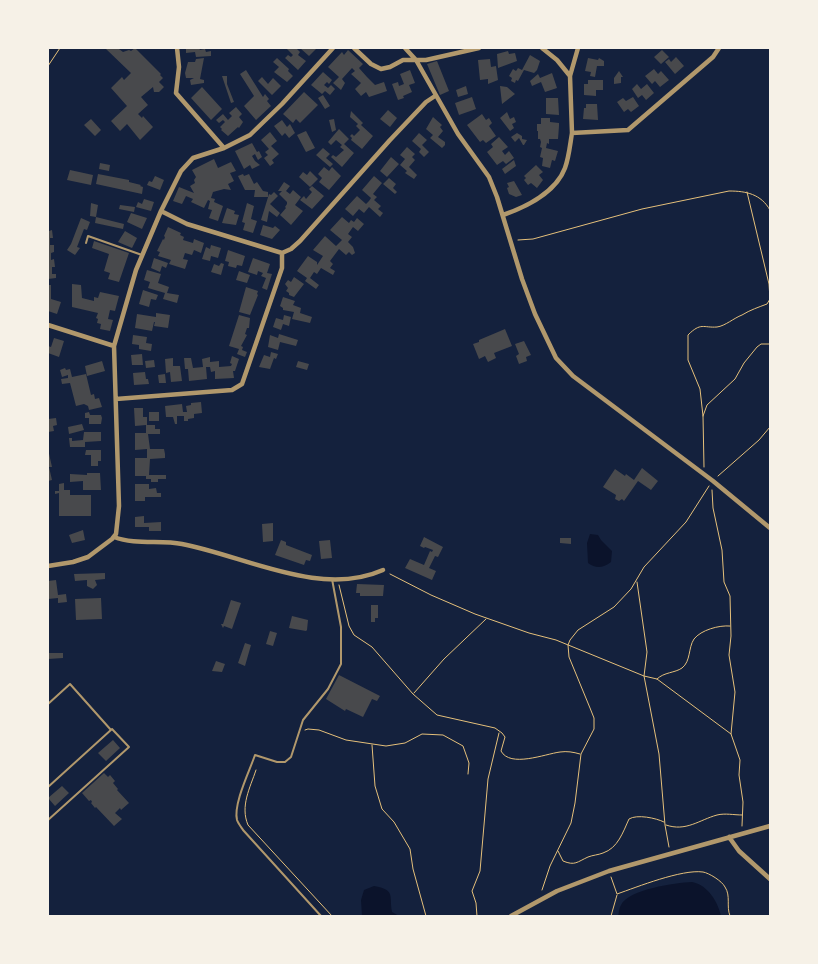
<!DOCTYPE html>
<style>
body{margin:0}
#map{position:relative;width:818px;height:964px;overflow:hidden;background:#14213d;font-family:"Archivo Narrow",sans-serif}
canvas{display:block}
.frame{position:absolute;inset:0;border:49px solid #f6f1e7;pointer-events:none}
</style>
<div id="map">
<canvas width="818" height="964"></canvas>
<div class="frame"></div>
</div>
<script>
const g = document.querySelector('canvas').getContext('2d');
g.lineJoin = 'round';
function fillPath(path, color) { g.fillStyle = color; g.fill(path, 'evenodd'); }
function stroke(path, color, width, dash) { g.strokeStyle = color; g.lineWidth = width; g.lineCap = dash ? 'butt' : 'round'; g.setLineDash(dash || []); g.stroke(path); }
const water = new Path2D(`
 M590 534 598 535 601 540 612 551 611 562C603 568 596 569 588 563L587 543Z
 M692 882C708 885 718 902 721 916H618C619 913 619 908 621 905 629 889 675 883 692 882Z
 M374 886C396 890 389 896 392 912L399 916H362L361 900 364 890Z`);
const building = new Path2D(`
 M108 48H121L119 49 123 52 129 50 131 51 135 48 161 74 160 75 163 78 159 82 164 87 159 92H154L153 87 141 97 148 105 138 114 142 118 143 116 153 127 140 140 127 124 120 131 111 121 127 106 111 88 122 77 124 80 131 73 106 49Z
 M186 48H199L200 50 205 49 206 52 211 51V56L196 57 195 52 186 53Z
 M286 48H296L300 52 298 55 306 61 298 70 285 58 288 55 291 57 293 55Z
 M300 48H317L309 56Z
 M348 50 363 64 359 68 367 77 375 85 384 82 387 91 369 97 366 92 361 96 355 89 361 83 351 74 355 71 352 68 342 79 345 83 341 90 333 83 339 77 328 67 342 52 344 55Z
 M662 50 669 57 661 64 654 57Z
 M508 51 509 54 515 53 517 61 498 68 497 54Z
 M530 55 540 61 537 70 534 73 524 70 518 81 516 80 515 83 511 81 512 78 509 76 513 69 516 71 518 68 522 70Z
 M676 57 684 66 675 74 665 62 669 59 671 62Z
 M204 58 200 79 204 80V83L191 85 190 80 194 78H186L185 73 188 62H195L196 59Z
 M277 58 289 69 288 71 293 76 287 82 274 72 279 67 273 62Z
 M588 58 598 60 599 58 604 61V66H597L595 77 590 76 591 72 585 71Z
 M490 59 491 67 496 66 498 80 488 84V79L480 80 478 60Z
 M437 61 449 91 440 95 427 64Z
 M654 69 658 74 661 71 669 80 660 87 655 81 652 84 645 76Z
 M246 70 263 97 265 94 269 99 267 101 271 106 256 120 244 106 254 96 240 74Z
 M410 70 415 83 409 85 412 92 403 96 404 98 398 100 392 84 398 82 399 86 404 84 400 74Z
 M619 71 623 77H621V83L614 84V78Z
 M323 72 332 80 329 84 327 82 324 85 328 88 331 85 335 89 330 95 325 91 322 94 311 85Z
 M552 73 557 88 545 92 541 82 532 86 530 81 538 74 540 78Z
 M222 76H227V84L234 102 231 103Z
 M262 77 268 84 273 78 281 86 272 95 258 81Z
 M588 80H603V90H596V96L584 95V84H588Z
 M637 84 641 89 647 84 654 93 646 100 642 95 638 98 632 89Z
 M466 86 468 94 458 97 456 90Z
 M500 86 507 87 515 94 502 104Z
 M202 87 222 109 211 120 191 98Z
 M304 92 318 105 300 123 296 119 293 123 283 114Z
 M323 95 330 106 325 109 318 98Z
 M472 97 476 109 459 115 455 103Z
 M633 97 639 106 631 112 628 109 624 112 617 102 623 98 626 101Z
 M546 98H558L559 115 546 114Z
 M586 104H597L598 120 583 119 584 108H586Z
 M236 107 242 114 239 117 243 122 239 128 238 127 228 136 221 130 222 129 220 127 225 122 223 120 219 123 216 120 223 114 228 120 232 116 229 113Z
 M388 110 397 118 390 127 380 119Z
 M351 111 363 123 361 125 373 136 362 149 351 140 352 138 350 136 352 134 354 136 360 130 356 126 358 124 350 117Z
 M507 112 510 119 514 117 516 122 512 124 514 128 510 131 500 118Z
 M482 114 486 120 489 118 492 123 489 126 496 136 486 143 483 140 480 142 467 125Z
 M433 117 442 125 440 127 443 131 438 137 445 142V145L442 148 430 138 433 135 426 129Z
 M541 118H550V122L559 123V126L558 139H549V144L547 143 546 148 558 151 555 161 552 160 550 168 542 166 543 158 540 157 542 148 540 147 541 142 540 139H538V131H537V124H541Z
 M91 119 101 130 95 136 84 125Z
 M334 119 336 130 332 132 329 120Z
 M282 120 287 127 290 124 295 133 289 138 285 133 282 136 274 126Z
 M339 129 349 139 344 144 354 153 342 167 331 157 333 155 336 157 344 150 340 147 342 145 336 140 331 145 328 142Z
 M306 131 315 148 306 152 297 135Z
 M270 132 277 141 271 146 279 154 272 160 274 163 270 166 264 158 268 155 265 152 269 149 261 140Z
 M419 133 427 140 422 145 429 152 424 157 419 152 421 149 412 141Z
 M517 133 522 136V139L527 140 524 145H523L519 138 515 142 511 137Z
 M499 137 508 147 502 151 505 155 509 151 514 158 506 164 503 161 497 165 487 152 493 147 491 144Z
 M252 143 257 152 259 151 262 157 258 160 255 154 252 156 255 161 260 165 252 169 250 165 244 169 235 151Z
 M407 147 415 154 412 157 415 160 409 167 417 175 414 179 405 173 407 171 400 165 405 159 400 155Z
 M323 148 330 154 326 158 333 164 330 167 316 155Z
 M391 157 399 164 387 177 380 171Z
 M214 159 218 168 231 162 236 171 230 173 234 181 228 184 231 190 224 189 213 192 211 198 215 199 214 202 223 206 218 221 209 218 212 210 208 209 210 201 208 200 204 208 191 202 193 199 186 196 182 204 173 201 179 187 194 193 190 186 195 183 194 180 196 177 192 170Z
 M514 160 516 166 505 174 502 169Z
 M100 163 110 165 109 171 99 169Z
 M536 165 543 172 539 175 543 180 537 188 531 183 528 185 524 180 526 178 524 176Z
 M324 167 329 171 332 167 341 176 329 190 319 182 322 178 318 174Z
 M70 170 93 175 91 185 67 180Z
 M310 171 318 179 310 187 299 177 303 172 307 175Z
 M98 174 129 180V182L141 185 140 186 143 187 142 194 96 184Z
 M243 174 244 176 249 174 254 184 257 182 263 191 268 192V197H254L255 190H245L238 176Z
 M155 176 164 180 160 190 147 185 149 181 152 182Z
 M374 176 382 183 373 194 377 197 374 200 381 206 378 209 383 213 380 217 369 207 364 213 359 209 353 216 345 209 357 196 366 204 369 201 371 198 362 190Z
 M389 178 396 184 393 188 397 192 395 194 383 184Z
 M514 181 522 195 516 197 509 194 507 188 509 187 507 183Z
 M284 182 290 186 286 191 290 194 293 190 301 197 295 205 303 211 291 225 280 215 286 208 285 207 287 204V202L279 194 282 191H278Z
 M312 186 324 196 312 209 300 200 304 196 306 199 312 192 309 189Z
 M274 192 278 196 270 204 280 213 277 217 269 211 267 222 261 220 269 194 271 195Z
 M144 199 154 202 151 211 136 207 138 202 142 204Z
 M91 203 98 205 96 217 90 216Z
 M247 203 254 206 251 219 257 221 253 233 243 230 245 223 242 222Z
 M120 205 135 207 134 212 119 209Z
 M227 208 235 211 234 214 239 215 236 225 222 223Z
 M131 213 147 218 142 229 127 222Z
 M96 217 124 224 123 229 95 223Z
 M342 217 349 223 351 220 354 222 357 218 364 224 358 231 353 227 348 234 352 237 348 242 353 247 355 253 352 255 349 252 346 255 339 249 330 261 333 264 330 268 335 271 333 275 321 268 317 274 314 272 310 278 319 285 316 289 305 281 307 278 297 271 308 256 317 262V265L323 256 313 250 325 236 336 246 342 240 330 230Z
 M81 218 90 222 87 230 84 229 77 247 80 248 75 255 67 250 71 244Z
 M263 225 273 228 275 226 280 230 272 239 260 235Z
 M48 227H49V231L52 230 53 238H50V245H54V252L51 253V260L54 259 55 267H52V274H56V278L48 279Z
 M168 227 181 233 180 235 184 237 183 240 193 243 194 239 204 243 201 253 194 250 192 255 185 253 183 259 188 260 185 269 169 264 171 260 158 256 160 252 157 251 163 239 164 240 165 237 164 236Z
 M125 231 137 238 132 248 118 242Z
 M94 241 129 253 119 282 108 279 110 273 104 271 109 254 92 248Z
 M211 245 221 248 218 258 211 256 210 261 202 259 206 247 210 249Z
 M228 250 245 256 242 266 237 265 236 268 228 266 229 262 225 261Z
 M154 258 168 263 166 268 162 266 160 272 151 268Z
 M253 258 270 264 267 273 272 274 267 290 262 288 266 278 261 276 263 273 258 271 257 275 248 272Z
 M221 263 224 264 221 275 211 272 214 264 219 266Z
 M147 270 161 274 158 283 169 287 167 293 179 295 177 303 163 299 165 293 148 288 150 282 144 280Z
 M239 271 250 275 247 283 236 280Z
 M294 277 304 284 294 297 289 295V293L286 291 288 288 285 284 288 280 291 282Z
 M72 284 81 285 82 298 94 301V297L98 298 100 292 119 296 115 311 110 310 108 319 113 320 110 331 100 329 101 324 97 323 98 319 96 318 98 313 72 307Z
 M48 285H51V299L61 302 57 314 48 311Z
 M246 287 258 291 257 294 258 295 250 315 239 312Z
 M143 290 158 295 156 300 151 299 149 307 139 304Z
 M283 297 295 301 293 305 301 308 300 313 312 317 310 323 292 319 294 312 283 310V308L280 306Z
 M156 313 170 315 168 328 154 326 155 322H154L152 331 135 328 137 314 156 317Z
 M239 315 250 318 249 328H247L245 334 247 335 241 346 243 347 242 350 247 352 245 357 237 354 239 349 229 346Z
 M284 315 291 317 289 326 283 324 281 330 273 327 276 318 283 320Z
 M505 329 512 346 494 353 496 358 488 362 485 356 479 359 473 344 479 342V340Z
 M279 334 298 340 296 346 280 342 278 350 268 347 270 335 278 338Z
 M133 335 147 337 146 343 152 344 151 351 139 349V345L132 344Z
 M54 338 64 341 59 357 48 353V346L51 347Z
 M524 341 531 355 526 357 527 361 519 364 516 356 519 354 515 344Z
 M271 352 278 354 276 359 274 358 270 369 259 367 264 355 270 357Z
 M142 354 143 365H132L131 355Z
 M232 356 239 359 235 371H233L234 378 215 379V371L211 372 210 367H206L207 379 189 381 188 369H185L184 358H191L193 368 203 367 202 359 210 357V362L219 361V367L231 366 232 364 230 363Z
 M173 358V366H180L182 381 171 382 170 372 166 373 165 359Z
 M154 360 155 367 146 368 145 361Z
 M102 361 105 371 87 376 85 366Z
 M298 361 309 364 307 370 296 367Z
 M65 368 66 370 70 369 72 377 86 374 91 395 94 394 95 399 99 398 102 407 89 410 88 406 84 404 76 406 70 383 62 384 61 379 68 378V375L62 377 60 370Z
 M145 372 146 379H148L149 384 134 385 133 373Z
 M165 374 166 383H159L158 375Z
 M201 402 202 413 194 414V418L188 419V421H184V416H177V424H175L173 417H166L165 406 182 404 183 412H187L186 406 191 405V403Z
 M134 408H143V417H147V425H155V429H160V434H148L150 449H164L165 454V458L150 459 149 475H166V479H158V482H151V479H146V476H135V458H147V449L135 450V433H146V425L135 426Z
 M89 412 90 415H101L102 418 101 424H89V418H85V413Z
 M149 412H159V421H149Z
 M56 418 57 425 53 426 54 431 48 432V419Z
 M82 424 84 430 69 434 68 427Z
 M84 432H101V441L85 442V447H70L69 438H72V441L83 440Z
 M48 449 52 467H49L52 480 48 481Z
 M86 450H101V461H98V466H91V455H85Z
 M642 468 658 481 651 490 638 481 624 501 622 499 619 501 615 499 616 495 603 487 615 469 625 476 626 474 634 480Z
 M87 473H100L101 490H83V481L70 482V474L87 475Z
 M64 483V490H70V495H91V516H59V493L55 494V491H59V484Z
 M135 484H149V489L156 488 157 493H161V497H145V501H135Z
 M144 516V523L161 522V531H149V527H135V517Z
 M273 523V541L263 542 262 524Z
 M83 530 85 540 72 543 69 535Z
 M424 537 443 547 438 557 435 556 429 568 436 571 432 580 405 568 410 559 424 565 430 551 432 552 433 550 425 547 424 548 420 546Z
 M560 538H571V544L560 543Z
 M281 540 286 542V545L312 555 310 561 306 560 304 565 275 555Z
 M330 540 332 558 321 559 319 541Z
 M105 573V579L95 580 97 585 93 589 87 586V580L75 581 74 574Z
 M56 580 58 595 66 594 67 602 58 603V598L48 599V581Z
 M357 584 384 585 383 596H360V593H356Z
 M101 598 102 619 76 620 75 599Z
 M231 600 241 603 232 629 224 626 223 628 221 624H223Z
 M371 605H378V618H375V622H371Z
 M292 616 308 620 307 630 306 631 289 628Z
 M270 631 277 633 273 646 266 644Z
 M245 643 251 645 245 666 238 663Z
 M48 653H63V658L48 659Z
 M216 661 225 664 222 672 212 671Z
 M339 675 380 696 377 701 372 699 363 717 346 709 345 711 326 699Z
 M113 740 120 748 106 761 98 753Z
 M104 773 108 777 110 775 115 781 113 783 118 789 117 790 129 803 121 810 120 808 115 813 122 819 114 826 96 807 95 808 91 803 92 802 91 800 89 801 82 793Z
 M62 786 69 793 55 806 48 798Z`);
const path = new Path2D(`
 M48 66 60 48
 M518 240 533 239 642 209 729 191C746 191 761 194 770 210
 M703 416 700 389 688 360V335C701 322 703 328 717 327 725 326 734 318 742 315 750 310 759 307 767 304L770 299 769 284 747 192
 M704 467 703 416 707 405 735 379 744 363 757 347 761 344H770
 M718 476 759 440 770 427
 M712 490 713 508 722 550 724 582 730 596 731 636 729 655 735 692 731 734 740 760 739 775 743 802 742 826
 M390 574 431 595 475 614 529 633 556 640 644 676 657 679 731 734
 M637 582 647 652 644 676 659 754 665 825 669 847
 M339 585 349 626 354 635 372 647 413 694 437 715 495 728 502 733 505 737 501 751C510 768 545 754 560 752 567 751 573 752 580 754
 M657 679C664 672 675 673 682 668 691 661 688 648 694 639 701 630 719 625 730 626
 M414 693 444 659 486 619
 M305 730 308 729 319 730 346 740 386 746 405 743 422 734 443 735 463 746 469 763 468 774
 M372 745 375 786 382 809 394 822 410 849 413 869 426 916
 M256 770C250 788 240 806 248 825L332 916
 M666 825C686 832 699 820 717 815 725 813 734 815 742 815
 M558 851 563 861C575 866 577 862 588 857 593 855 598 855 603 853 618 848 623 832 629 819 637 814 656 818 664 822
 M611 877 617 894C637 887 682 869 703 872 709 873 722 881 725 887 731 896 726 906 730 916
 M542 890 550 866 571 823 575 803 581 754 594 729V718L590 708 569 657 568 645 570 640 578 630 614 607 631 589 644 567 686 522 709 486
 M477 916 476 903 472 891 480 871 488 779 499 733
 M611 916 617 895`);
const service = new Path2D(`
 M86 243 88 236 142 255
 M48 704 70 684 111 730
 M48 787 112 729 129 747 48 820
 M321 916 243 830C241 827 238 823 237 820 233 804 250 770 255 755L277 762H285L291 757 303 720 328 689 341 664V627L332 579`);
const minor = new Path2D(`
 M177 48 179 67 176 93 224 148
 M354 48 371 64 381 69 390 67 403 60H426L479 48
 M405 48 416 60 458 134 489 177 497 197 522 279 535 314 556 358 573 376 713 481 770 528
 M542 48 557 60 570 76
 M572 133 570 76 578 48
 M161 211 187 224 282 253 291 249 300 241 390 140 426 102 435 96
 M503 215C526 207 556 192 565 168 569 157 570 145 572 133L628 130 713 57 719 48
 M48 325 114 346
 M116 399 232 390 242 384 282 268V253
 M114 537C135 545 160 540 182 544 245 556 320 598 383 570
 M48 566 73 562 88 557 112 539 116 534 119 506 114 346 136 270 161 211 181 171 193 158 224 148 250 135 282 104 333 48
 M729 837 739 851 770 879
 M511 916 557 891 609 871 770 826`);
fillPath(water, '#0b132b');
fillPath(building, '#48494c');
stroke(path, '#e5c07b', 1);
stroke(service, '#b1986c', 2);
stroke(minor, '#b1986c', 4.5);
</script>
